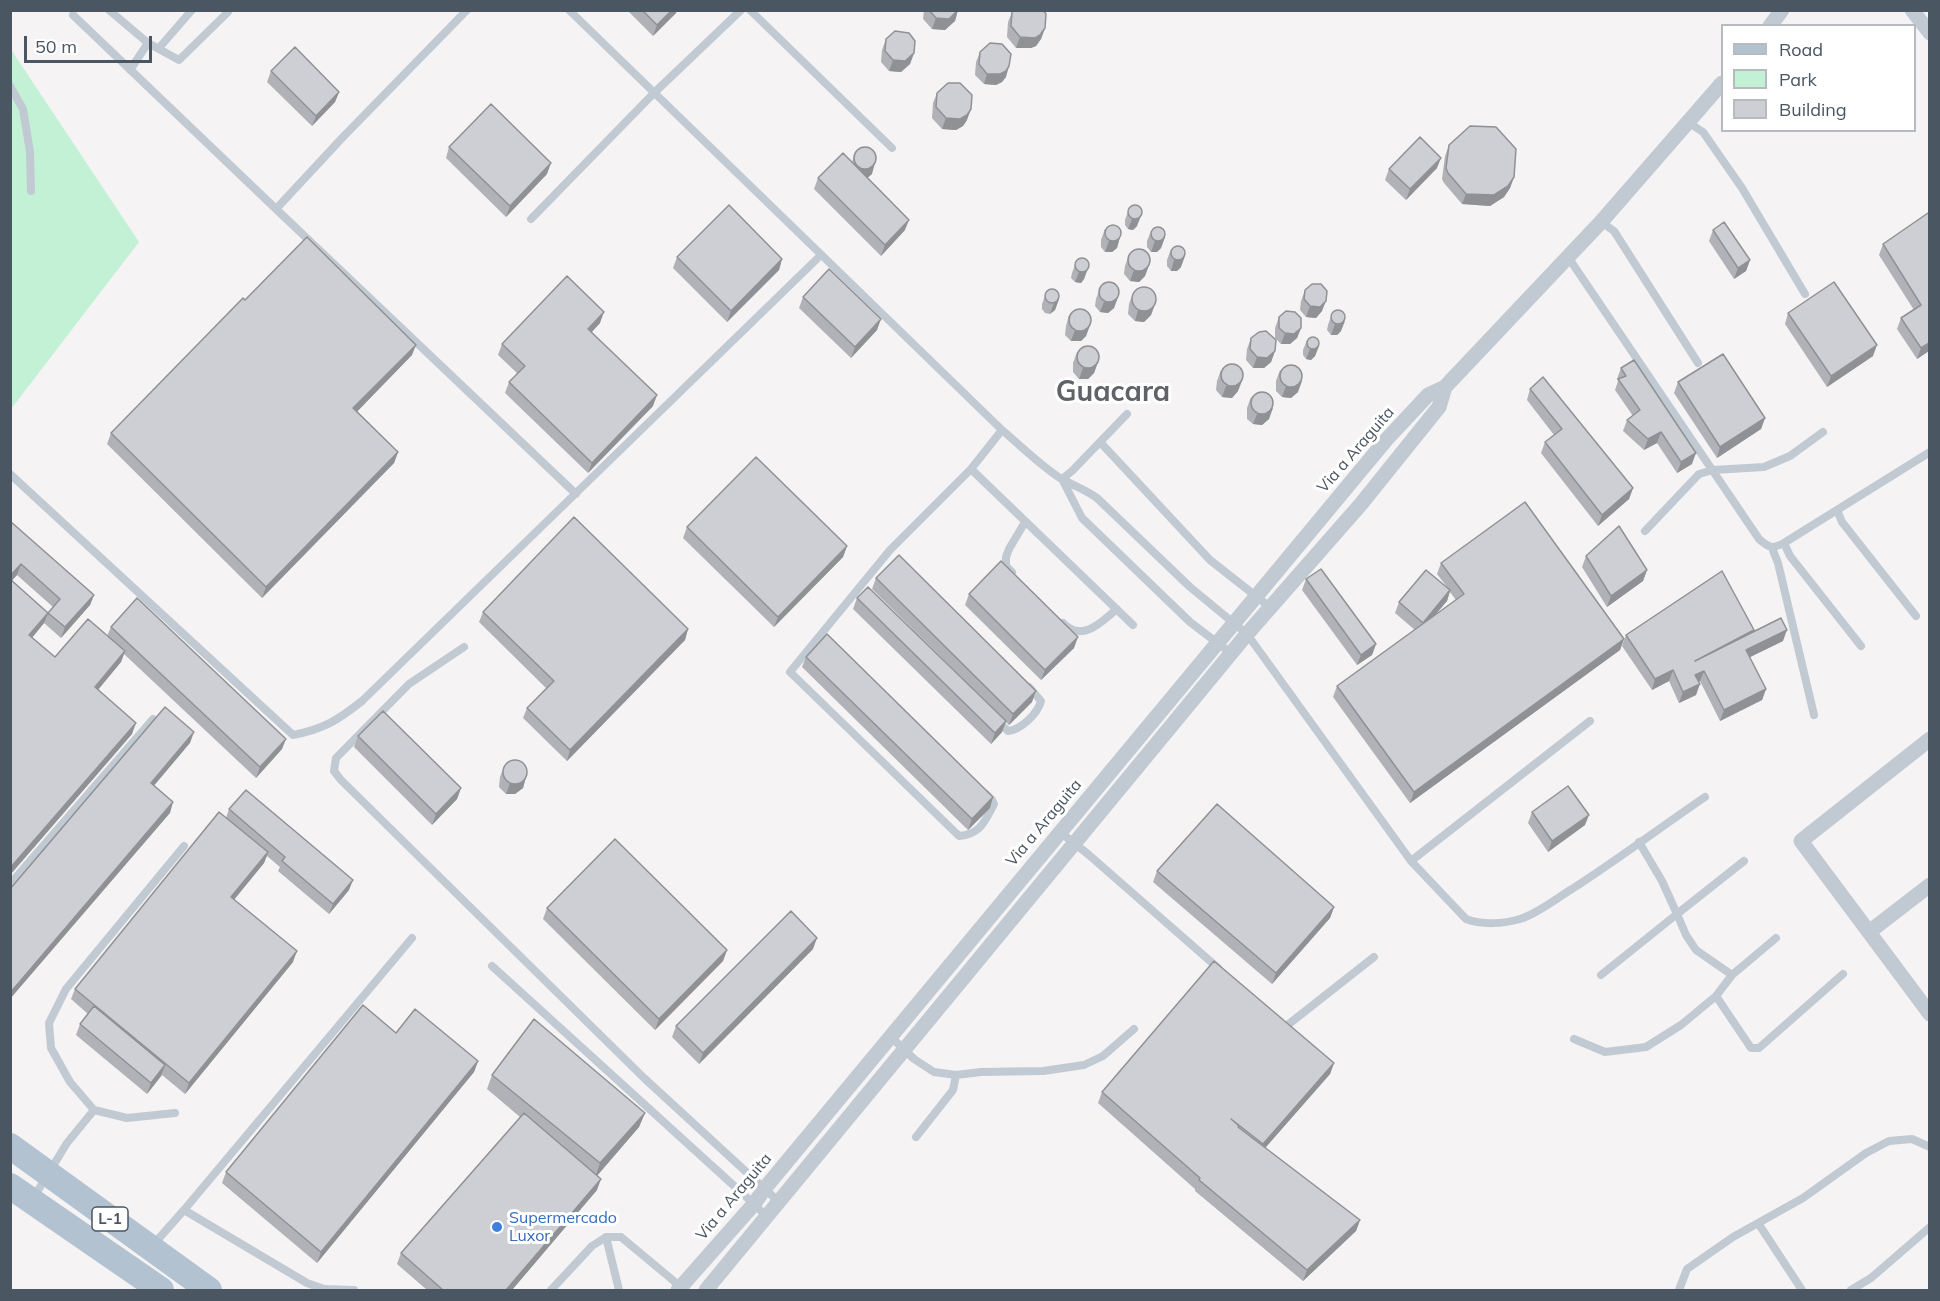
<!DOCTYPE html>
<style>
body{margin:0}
#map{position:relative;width:1940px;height:1301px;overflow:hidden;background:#f5f3f3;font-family:Mulish,sans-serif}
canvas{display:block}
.frame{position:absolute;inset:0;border:12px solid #4a5661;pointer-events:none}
.legend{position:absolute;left:1721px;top:24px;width:195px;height:108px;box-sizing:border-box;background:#fff;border:2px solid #b7bbc0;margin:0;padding:8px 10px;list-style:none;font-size:18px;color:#4a5661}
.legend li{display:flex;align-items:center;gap:12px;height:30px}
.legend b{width:30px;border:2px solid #b7bbc0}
.scale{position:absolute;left:24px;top:36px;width:128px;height:27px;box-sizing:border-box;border:3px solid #4a5661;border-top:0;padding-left:8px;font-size:18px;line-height:21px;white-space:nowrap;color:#4a5661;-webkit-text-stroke:4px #fff;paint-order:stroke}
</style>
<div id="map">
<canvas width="1940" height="1301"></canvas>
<div class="frame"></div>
<ul class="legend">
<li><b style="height:8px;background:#b3c2d1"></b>Road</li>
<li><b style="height:16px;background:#c3f1d5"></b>Park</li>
<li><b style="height:16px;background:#cdcfd5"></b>Building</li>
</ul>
<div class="scale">50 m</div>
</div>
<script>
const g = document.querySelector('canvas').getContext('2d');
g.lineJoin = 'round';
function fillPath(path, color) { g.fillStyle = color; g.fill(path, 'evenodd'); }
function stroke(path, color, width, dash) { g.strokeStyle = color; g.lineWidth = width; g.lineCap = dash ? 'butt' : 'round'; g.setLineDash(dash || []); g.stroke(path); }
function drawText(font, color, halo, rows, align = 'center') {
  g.font = font + ' Mulish,sans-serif'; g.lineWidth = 6; g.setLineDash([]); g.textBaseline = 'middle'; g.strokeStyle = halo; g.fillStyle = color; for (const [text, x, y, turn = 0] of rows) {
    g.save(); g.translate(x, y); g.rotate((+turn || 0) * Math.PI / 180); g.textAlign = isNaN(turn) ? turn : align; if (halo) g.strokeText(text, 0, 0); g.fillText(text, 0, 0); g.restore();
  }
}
const green = new Path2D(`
 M10 48 139 242 11 409H10Z`);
const service = new Path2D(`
 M109 10 148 43 130 70
 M569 10 1002 430C1021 446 1039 464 1060 478 1072 485 1085 489 1097 498L1190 587 1247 634 1411 861 1466 919C1482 925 1503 924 1520 919 1537 914 1557 898 1572 889 1617 860 1661 827 1705 797
 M750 10 892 148
 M73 15 276 209 343 137 467 10
 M148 43 179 60 228 12
 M159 48 192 10
 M10 86 23 109 30 152 31 191
 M1689 123 1703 132 1742 188 1805 294
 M276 209 576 494
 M531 219 654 93 741 10
 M1601 222 1614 231 1698 363
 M1568 257 1759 539C1769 548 1772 549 1784 543L1930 452
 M1100 442 1210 560 1271 608
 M971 469 1133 625
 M10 474 293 735C324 729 338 720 362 701L821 255
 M1062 479 1082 518 1190 622 1232 654
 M1062 479 1072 471 1127 414
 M1837 510 1842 522 1916 616
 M1645 531 1699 474 1713 470 1764 467 1790 456 1823 432
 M1784 543 1790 556 1861 646
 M1772 548 1778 563 1814 715
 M1012 572 1006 566V557L1009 549 1025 522
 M1063 623C1083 643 1101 622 1117 609
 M464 647 409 684 336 758 334 771 341 780 644 1078 779 1202
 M997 720 1008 731C1021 730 1038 713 1041 701L1029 687
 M986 794 992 800 994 804C984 822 981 834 959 836L790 672 890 550 971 469 1002 430
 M1060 832 1089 855 1218 968
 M1411 861 1590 721
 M1744 861 1677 914 1686 935 1696 950 1732 975 1776 938
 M10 884 153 719
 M492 966 754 1204 767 1217
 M1601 975 1677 914 1662 881 1639 842
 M1716 996 1751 1048H1759L1843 974
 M1285 1027 1374 957
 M890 1036 914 1059 934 1072 956 1075 981 1072 1043 1071 1084 1065 1103 1056 1134 1029
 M1574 1039 1605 1052 1646 1047 1681 1025 1716 996 1732 975
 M94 1110 127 1118 175 1113
 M916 1137 953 1090 956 1075
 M34 1197 67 1143 94 1110 70 1082 51 1048 49 1023 66 989 184 846
 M184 1210 307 1283 324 1289 354 1290
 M1758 1223 1802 1290
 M606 1237 619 1290
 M153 1245 184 1210 412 938
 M551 1290 592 1246 606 1237H621L681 1287
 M1679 1290 1687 1269 1733 1237 1803 1198 1866 1153 1889 1141 1912 1139 1930 1147
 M1851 1290 1871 1278 1930 1227`);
const minor = new Path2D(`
 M1912 10 1930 33
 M1770 26 1782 10
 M1930 739 1801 841 1930 1014
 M1869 932 1930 885
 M678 1290 754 1204 765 1188 1386 440 1428 395 1445 387 1601 222 1722 83
 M706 1290 1247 634 1361 504 1439 407 1445 387`);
const primary = new Path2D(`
 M10 1146 209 1290
 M10 1186 161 1290`);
const wall = new Path2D(`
 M627 10H677L676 13 653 36Z
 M924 10H958L955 21 945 30 932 29 923 19Z
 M1012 12 1045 28 1041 39 1036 46 1031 48H1016L1007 37 1008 22Z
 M886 39 914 53 910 64 901 72 889 71 881 62 882 50Z
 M980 52 1006 77 1002 82 996 85 984 84 975 75 976 62Z
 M271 71 339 92 335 102 312 126 267 82Z
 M937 93 967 120 963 126 956 130 942 129 932 118 933 103Z
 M1449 145 1514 177 1510 188 1504 197 1490 206 1462 204 1444 183 1442 179 1445 156Z
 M449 147 547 174 506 217 446 158Z
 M855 153 872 174 867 178 905 230 881 256 814 189 818 178 852 162Z
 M1437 168 1406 200 1385 180 1389 169Z
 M1129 209 1137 226 1133 230 1128 229 1125 225V220Z
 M1928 213 1929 351 1917 359 1897 329 1901 318 1914 310 1879 255 1883 244Z
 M1105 229 1120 237 1117 248 1112 252H1105L1101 247V240Z
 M1713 230 1750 260 1746 271 1734 279 1709 241Z
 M1151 231 1165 237 1161 248 1157 252H1151L1147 247V241Z
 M1171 249 1181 267 1177 271H1171L1167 266V260Z
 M1129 255 1149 265 1145 276 1139 282 1130 281 1124 274 1125 266Z
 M677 257 782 259 779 270 727 322 673 268Z
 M1076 262 1088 268 1084 279 1081 283 1075 282 1071 278 1072 273Z
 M1100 288 1118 297 1114 308 1108 313 1100 312 1095 306 1096 299Z
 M1305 290 1322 311 1316 318 1306 317 1300 310 1301 301Z
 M1046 293 1059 299 1055 310 1050 314 1045 313 1042 309V304Z
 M1133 293 1155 304 1151 315 1144 322 1135 321 1128 314 1129 304Z
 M803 297 877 330 851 358 799 308Z
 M245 300 412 355 357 411 398 452 394 463 262 598 107 444 111 433Z
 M1788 313 1873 356 1827 387 1785 324Z
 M1332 314 1341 331 1337 335H1331L1327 330 1328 325Z
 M1069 315 1090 325 1086 336 1081 341H1071L1065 335 1066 326Z
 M1279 317 1301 328 1297 338 1290 344H1281L1275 338V328Z
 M600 323 592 332 653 406 588 473 505 393 509 382 518 374 498 355 502 344Z
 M1251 338 1275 351 1271 362 1264 368H1253L1246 360 1247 349Z
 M1307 340 1319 346 1315 356 1311 360 1306 359 1303 355V350Z
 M1077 352 1098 362 1094 373 1088 379H1079L1073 372V363Z
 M1621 368 1692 464 1677 473 1657 443 1644 450 1623 431 1627 420 1633 416 1615 390 1618 381 1617 379Z
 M1221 370 1238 391 1232 398 1222 397 1216 390 1217 381Z
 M1280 370 1298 392 1291 398 1282 397 1276 391V381Z
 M1678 382 1765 418 1761 429 1717 458 1674 393Z
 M1530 389 1633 488 1629 499 1598 526 1541 453 1545 442 1554 435 1527 400Z
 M1251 397 1269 419 1262 425 1253 424 1247 419V408Z
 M10 521 94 595 90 605 61 638 44 623 48 613 53 607 17 575 12 581 48 613 44 623 32 638 55 657 107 636 111 627 282 749 256 778 124 654 121 662 98 690 132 734 10 875Z
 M687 527 847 546 843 557 774 627 683 538Z
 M1586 556 1647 570 1643 581 1607 607 1582 567Z
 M1441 563 1624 639 1620 650 1410 803 1333 697 1337 686 1415 630 1395 613 1399 602 1447 587 1437 574ZM1450 592 1456 600 1435 615 1447 601Z
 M876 578 1032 702 1009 725 1006 722 1002 732 991 744 853 609 857 598 996 711 872 589Z
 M1306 579 1376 644 1372 655 1357 665 1302 590Z
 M969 594 1074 648 1041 680 965 605Z
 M483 612 688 629 685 640 567 761 523 718 527 708 546 688 479 622Z
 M1626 635 1783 641 1750 657 1766 689 1762 700 1720 721 1700 681 1699 682 1696 695 1679 703 1669 681 1652 690 1622 646Z
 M806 657 990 808 968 830 802 667Z
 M358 736 461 788 457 799 432 825 354 747Z
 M504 766 526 777 523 788 515 794H506L499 787 500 777Z
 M229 809 349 890 329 914 278 871 280 867 267 856 264 863 234 900 293 962 185 1094 162 1075 147 1094 76 1035 80 1024 88 1014 71 999 75 989 226 818Z
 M1532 812 1585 825 1548 852 1528 823Z
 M1157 871 1334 907 1330 918 1272 984 1153 882Z
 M547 908 727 950 723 961 655 1030 543 919Z
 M813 949 699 1064 672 1037 676 1026Z
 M478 1061 474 1072 317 1263 222 1183 226 1172Z
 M1334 1063 1330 1074 1265 1148 1360 1220 1356 1231 1303 1281 1195 1191V1189L1098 1103 1102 1092Z
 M492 1075 645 1113 639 1127 597 1176V1190L512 1290H427L397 1264 401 1253 520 1117 487 1089Z`);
const shadedWall = new Path2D(`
 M672 10H677L676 13 653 36 657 25Z
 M958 10 955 21 945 30 932 29 936 18Z
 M1045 28 1041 39 1036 46 1031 48H1016L1020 37Z
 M914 53 910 64 901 72 889 71 893 60Z
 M1009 66 1006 77 1002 82 996 85 984 84 987 74Z
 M339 92 335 102 312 126 316 116Z
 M971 109 967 120 963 126 956 130 942 129 946 118Z
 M1441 158 1437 168 1406 200 1410 189Z
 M551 163 547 174 506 217 510 206Z
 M875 163 872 174 865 180 856 179 860 168Z
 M1514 177 1510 188 1504 197 1490 206 1462 204 1466 194Z
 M1141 216 1137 226 1133 230 1128 229 1132 219Z
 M909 220 905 230 881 256 885 245Z
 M1120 237 1117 248 1112 252H1105L1109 241Z
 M1165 237 1161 248 1157 252H1151L1155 241Z
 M1185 256 1181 267 1177 271H1171L1174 260Z
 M782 259 779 270 727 322 731 311Z
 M1750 260 1746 271 1734 279 1738 268Z
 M1149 265 1145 276 1139 282 1130 281 1134 270Z
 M1088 268 1084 279 1081 283 1075 282 1079 272Z
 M1118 297 1114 308 1108 313 1100 312 1104 302Z
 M1059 299 1055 310 1050 314 1054 303Z
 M1326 301 1322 311 1316 318 1306 317 1310 306Z
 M1155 304 1151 315 1144 322 1135 321 1138 310Z
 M604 312 600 323 585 339 588 329Z
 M881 319 877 330 851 358 855 347Z
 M1345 321 1341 331 1337 335H1331L1335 324Z
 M1090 325 1086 336 1081 341H1071L1075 330Z
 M1301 328 1297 338 1290 344H1281L1285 333Z
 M1929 343V351L1917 359 1921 348Z
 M416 345 412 355 350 419 353 408Z
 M1877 345 1873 356 1827 387 1831 376Z
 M1319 346 1315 356 1311 360 1306 359 1310 349Z
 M1275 351 1271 362 1264 368H1253L1257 357Z
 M1098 362 1094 373 1088 379H1079L1083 368Z
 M1242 381 1238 391 1232 398 1222 397 1226 386Z
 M1302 381 1298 392 1291 398 1282 397 1286 386Z
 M657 395 653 406 588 473 592 463Z
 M1273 408 1269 419 1262 425 1253 424 1257 414Z
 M1765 418 1761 429 1717 458 1720 447Z
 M1661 432 1657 443 1644 450 1648 439Z
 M398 452 394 463 262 598 266 587Z
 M1696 453 1692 464 1677 473 1681 462Z
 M1633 488 1629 499 1598 526 1602 515Z
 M847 546 843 557 774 627 778 617Z
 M21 564 17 575 10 582V576Z
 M1647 570 1643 581 1607 607 1611 596Z
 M1450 590 1447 601 1419 634 1423 623Z
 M94 595 90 605 61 638 65 627Z
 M48 613 44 623 25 646 29 635Z
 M688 629 685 640 567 761 570 750Z
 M1754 630 1750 640 1695 661Z
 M1787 630 1783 641 1742 661 1746 650Z
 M1078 637 1074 648 1041 680 1045 670Z
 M1624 639 1620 650 1410 803 1414 792Z
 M1376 644 1372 655 1357 665 1361 655Z
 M125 651 121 662 91 698 95 687Z
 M1673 670 1669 681 1652 690 1655 679Z
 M1704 671 1700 681 1692 686 1695 675Z
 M1700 684 1696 695 1679 703 1683 692Z
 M1766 689 1762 700 1720 721 1724 710Z
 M1036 691 1032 702 1009 725 1013 714Z
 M1006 721 1002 732 991 744 995 733Z
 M136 723 132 734 10 875V868Z
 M194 732 190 743 147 794 151 783Z
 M286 739 282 749 256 778 260 767Z
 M526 777 523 788 515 794H506L510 783Z
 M461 788 457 799 432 825 436 814Z
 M993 797 990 808 968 830 972 819Z
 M173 802 170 813 10 999V993Z
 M1589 815 1585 825 1548 852 1552 841Z
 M268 852 264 863 227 908 231 897Z
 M353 880 349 890 329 914 333 904Z
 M1334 907 1330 918 1272 984 1276 973Z
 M817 938 813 949 699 1064 703 1053Z
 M727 950 723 961 655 1030 659 1019Z
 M297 951 293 962 185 1094 189 1083Z
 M478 1061 474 1072 317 1263 321 1252Z
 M1334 1063 1330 1074 1259 1155 1263 1144Z
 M165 1065 161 1076 147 1094 151 1083Z
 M645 1113 639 1127 595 1178 600 1163Z
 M601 1179 597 1190 512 1290H506Z
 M1360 1220 1356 1231 1303 1281 1307 1270Z`);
const building = new Path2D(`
 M642 10H672L657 25Z
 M929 10H958L949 19 936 18Z
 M1013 10H1043L1046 14 1045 28 1040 35 1035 38 1020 37 1011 26 1012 12Z
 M895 31 909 33 915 41 914 53 905 61 893 60 885 51 886 39Z
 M990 43 1002 44 1011 54 1009 66 1006 71 1000 74H987L979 64 980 52Z
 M295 47 339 92 316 116 271 71Z
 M948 83H960L972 95 971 109 967 115 960 119 946 118 936 107 937 93Z
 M491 104 551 163 510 206 449 147Z
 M1470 126 1496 127 1516 149 1514 177 1508 186 1494 195 1466 194 1448 173 1446 168 1449 145Z
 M1420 137 1441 158 1410 189 1389 169Z
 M854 158a11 11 0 1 1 22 0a11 11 0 1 1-22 0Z
 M843 153 909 220 885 245 818 178Z
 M729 205 782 259 731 311 677 257Z
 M1128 212a7 7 0 1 1 14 0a7 7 0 1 1-14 0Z
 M1928 213 1929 214V343L1921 348 1901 318 1921 305 1883 244Z
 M1724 222 1750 260 1738 268 1713 230Z
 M1105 233a8 8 0 1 1 16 0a8 8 0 1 1-16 0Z
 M1151 234a7 7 0 1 1 14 0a7 7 0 1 1-14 0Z
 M307 237 416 345 353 408 398 452 266 587 111 433 243 298 245 300Z
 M1171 253a7 7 0 1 1 14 0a7 7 0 1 1-14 0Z
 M1128 260a11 11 0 1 1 22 0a11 11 0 1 1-22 0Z
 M1075 265a7 7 0 1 1 14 0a7 7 0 1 1-14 0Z
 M829 269 881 319 855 347 803 297Z
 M567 276 604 312 588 329 657 395 592 463 509 382 525 366 502 344Z
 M1834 282 1877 345 1831 376 1788 313Z
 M1099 292a10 10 0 1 1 20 0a10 10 0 1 1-20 0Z
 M1312 284H1321L1327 291 1326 301 1320 307 1310 306 1304 299 1305 290Z
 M1132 299a12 12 0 1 1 24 0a12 12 0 1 1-24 0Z
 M1045 296a7 7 0 1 1 14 0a7 7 0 1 1-14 0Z
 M1069 320a11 11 0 1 1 22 0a11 11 0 1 1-22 0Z
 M1331 317a7 7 0 1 1 14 0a7 7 0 1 1-14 0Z
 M1286 311 1295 312 1301 318V328L1294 334 1285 333 1279 328V317Z
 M1266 331 1276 340 1275 351 1267 358 1257 357 1250 349 1251 338 1259 332Z
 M1307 343a6 6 0 1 1 12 0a6 6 0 1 1-12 0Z
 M1077 357a11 11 0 1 1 22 0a11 11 0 1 1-22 0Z
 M1723 354 1765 418 1720 447 1678 382Z
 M1634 360 1696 453 1681 462 1661 432 1648 439 1627 420 1640 410 1618 379 1626 376 1621 368Z
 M1221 375a11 11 0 1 1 22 0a11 11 0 1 1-22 0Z
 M1280 376a11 11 0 1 1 22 0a11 11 0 1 1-22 0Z
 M1543 377 1633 488 1602 515 1545 442 1562 429 1530 389Z
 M1251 403a11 11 0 1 1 22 0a11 11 0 1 1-22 0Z
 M756 457 847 546 778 617 687 527Z
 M1525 502 1624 639 1414 792 1337 686 1464 594 1441 563Z
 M574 517 688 629 570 750 527 708 554 681 483 612Z
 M10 521 94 595 65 627 48 613 60 599 21 564 10 576Z
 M1619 526 1647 570 1611 596 1586 556Z
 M899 555 1036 691 1013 714 876 578Z
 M1001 561 1078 637 1045 670 969 594Z
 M1321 569 1376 644 1361 655 1306 579Z
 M1426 570 1450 590 1423 623 1399 602Z
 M1722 571 1754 630 1695 661 1781 618 1787 630 1746 650 1766 689 1724 710 1704 671 1695 675 1700 684 1683 692 1673 670 1655 679 1626 635Z
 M10 579 48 613 29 635 55 657 88 619 125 651 95 687 136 723 10 868Z
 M868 587 1006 721 995 733 857 598Z
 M137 598 286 739 260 767 111 627Z
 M827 634 993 797 972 819 806 657Z
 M165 707 194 732 151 783 173 802 10 993V889Z
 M383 711 461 788 436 814 358 736Z
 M503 772a12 12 0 1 1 24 0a12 12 0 1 1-24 0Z
 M1568 786 1589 815 1552 841 1532 812Z
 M246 790 353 880 333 904 282 861 285 857 229 809Z
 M1217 804 1334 907 1276 973 1157 871Z
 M219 812 268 852 231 897 297 951 189 1083 75 989Z
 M615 839 727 950 659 1019 547 908Z
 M791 911 817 938 703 1053 676 1026Z
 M1214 961 1334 1063 1263 1144 1231 1119 1239 1126 1238 1127 1360 1220 1307 1270 1199 1180 1200 1178 1102 1092Z
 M363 1005 396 1033 415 1009 478 1061 321 1252 226 1172Z
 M94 1006 165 1065 151 1083 80 1024Z
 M534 1019 645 1113 600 1163 492 1075Z
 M524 1113 601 1179 506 1290H443L401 1253Z`);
const markers = [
 [497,1227,6,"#3f7fe0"]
];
const shields = [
 [110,1219,36]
];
const shieldNames = [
 ["L-1",110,1219]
];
const streetNames = [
 ["Via a Araguita",1356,450,-49],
 ["Via a Araguita",1044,823,-50],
 ["Via a Araguita",734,1197,-50]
];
const shopNames = [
 ["Supermercado",509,1218],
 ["Luxor",509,1236]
];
const townNames = [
 ["Guacara",1113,393]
];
fillPath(green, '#c3f1d5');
stroke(service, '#c1cad2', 8);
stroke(minor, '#c1cad2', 15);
stroke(primary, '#b3c2d1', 26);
fillPath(wall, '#b0b2b7');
fillPath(shadedWall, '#909195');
fillPath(building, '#cdcfd5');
stroke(building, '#909195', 1.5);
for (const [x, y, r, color] of markers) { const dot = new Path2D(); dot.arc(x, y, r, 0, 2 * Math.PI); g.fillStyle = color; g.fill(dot); stroke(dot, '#fff', 2); }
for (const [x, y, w] of shields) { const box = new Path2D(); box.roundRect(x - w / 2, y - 12, w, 24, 4.5); g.fillStyle = '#fff'; g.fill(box); stroke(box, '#4a5661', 1.5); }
drawText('bold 15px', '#4a5661', null, shieldNames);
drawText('16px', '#4a5661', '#fff', streetNames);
drawText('16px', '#366cbe', '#fff', shopNames, 'left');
drawText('bold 28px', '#5f6368', '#fff', townNames);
</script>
